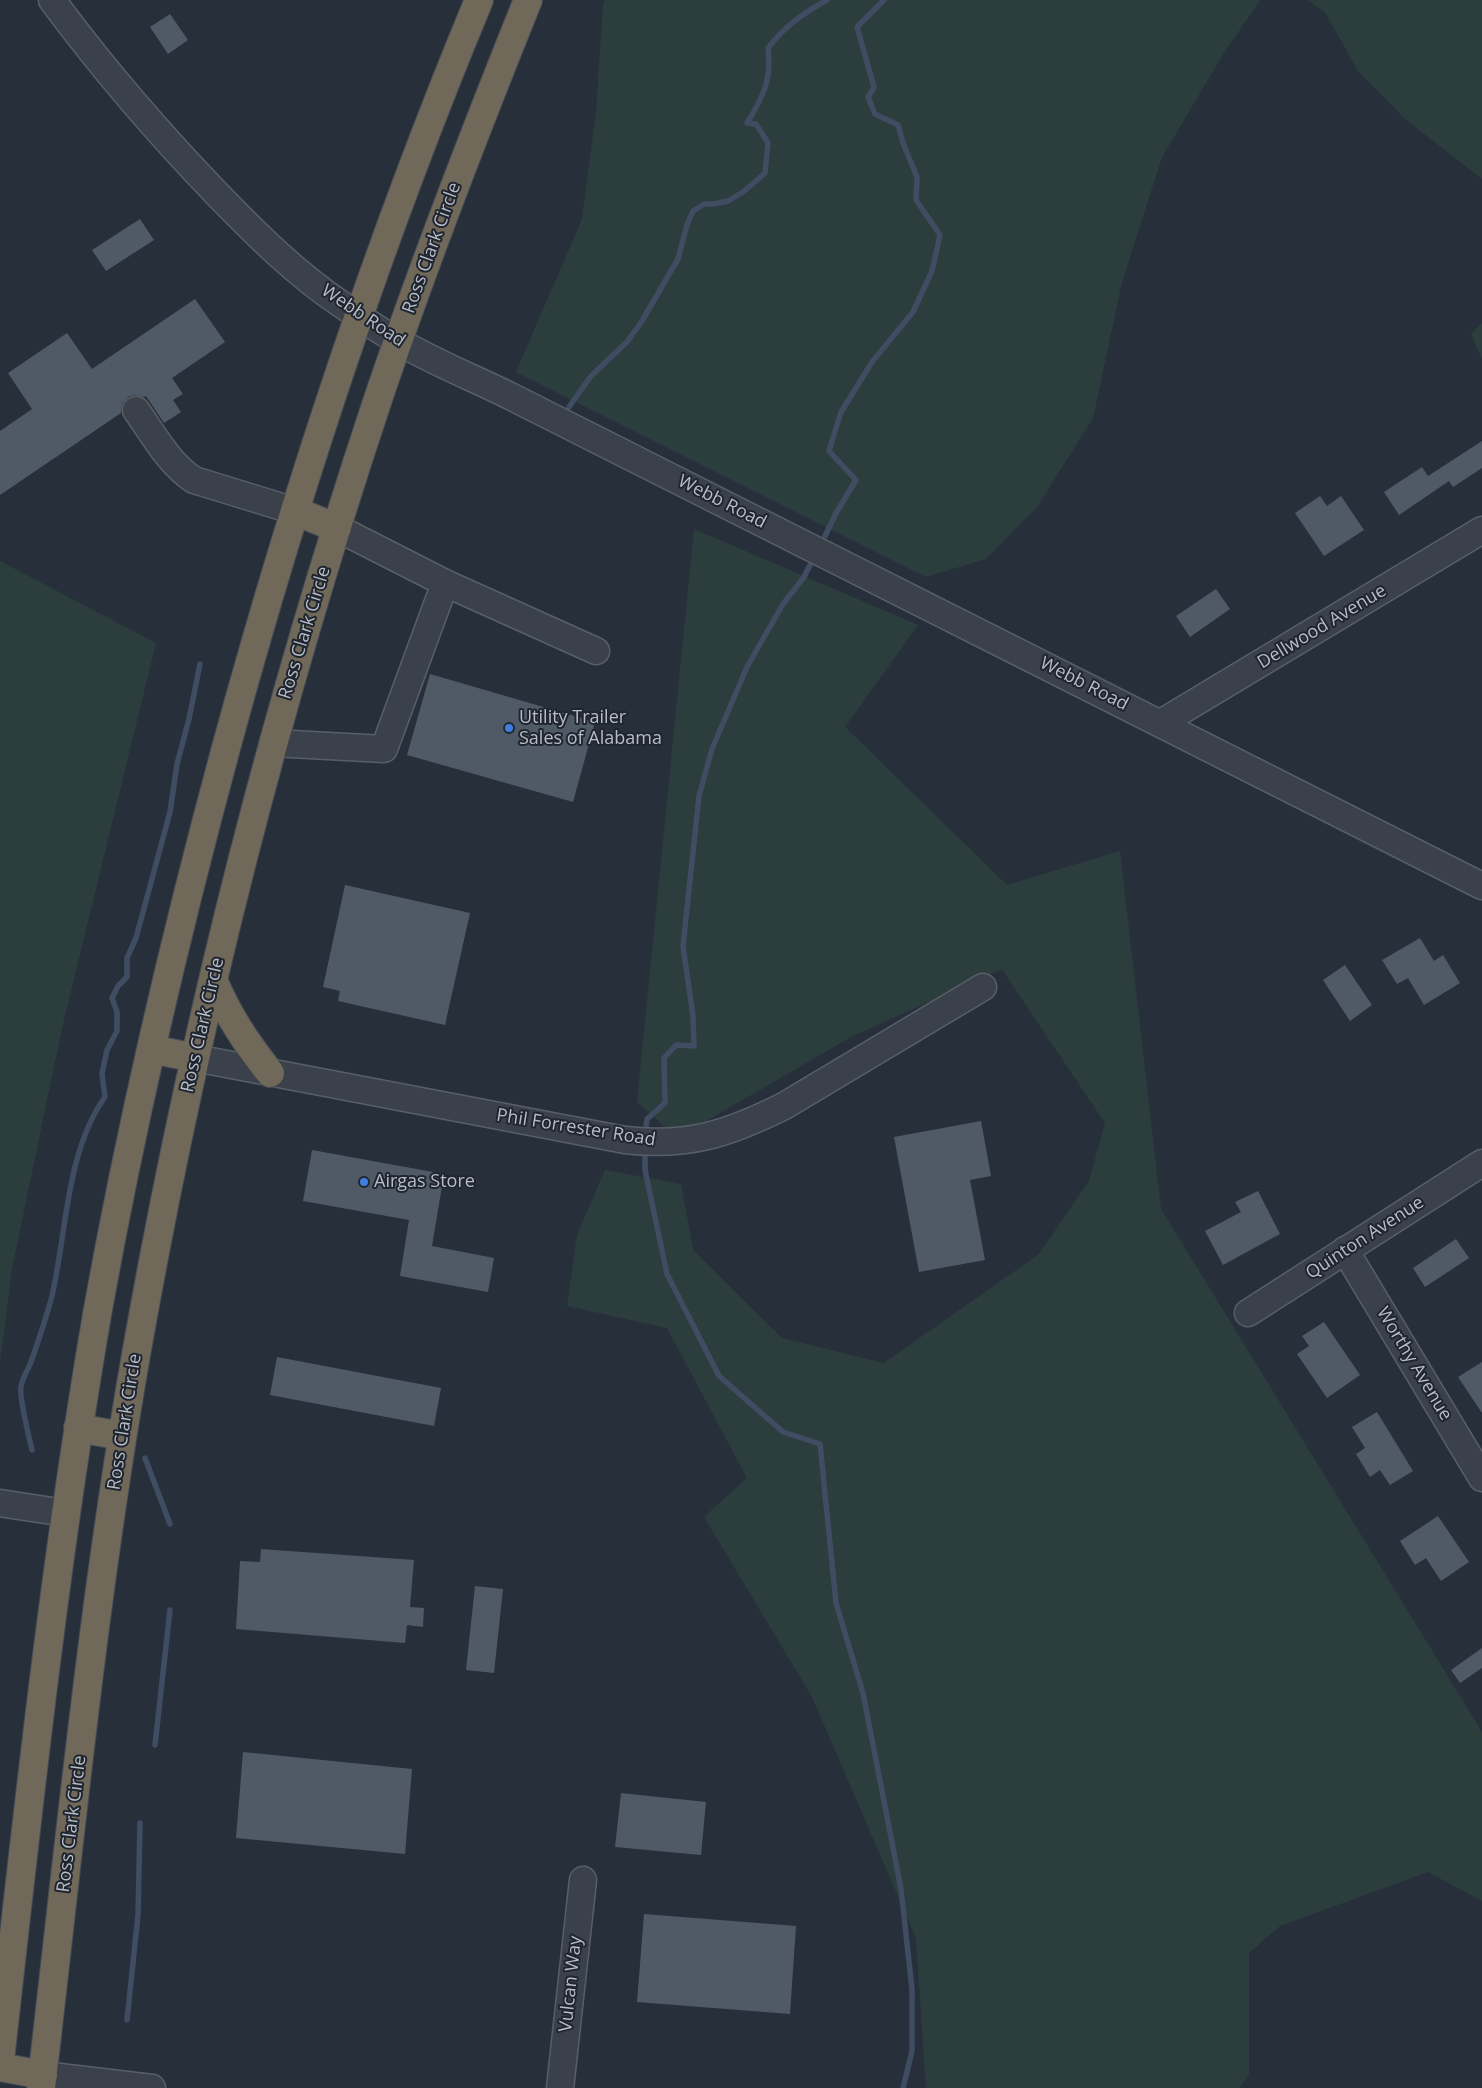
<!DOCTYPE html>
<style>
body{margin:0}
canvas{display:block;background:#272f3b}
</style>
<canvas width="1482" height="2088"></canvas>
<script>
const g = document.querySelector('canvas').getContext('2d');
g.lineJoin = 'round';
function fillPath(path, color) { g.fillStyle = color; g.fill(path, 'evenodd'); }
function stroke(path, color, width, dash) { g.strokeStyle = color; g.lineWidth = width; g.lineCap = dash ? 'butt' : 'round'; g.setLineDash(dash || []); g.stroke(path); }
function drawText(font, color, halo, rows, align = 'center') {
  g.font = font + ' "Open Sans",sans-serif'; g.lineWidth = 4; g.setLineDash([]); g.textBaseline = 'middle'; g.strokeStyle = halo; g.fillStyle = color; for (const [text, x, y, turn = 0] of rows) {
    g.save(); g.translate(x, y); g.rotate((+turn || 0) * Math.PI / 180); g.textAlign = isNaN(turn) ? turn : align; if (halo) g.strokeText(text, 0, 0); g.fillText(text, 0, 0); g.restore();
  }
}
const green = new Path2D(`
 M605 0H1260L1222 56 1162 157 1122 282 1093 418 1037 507 986 559 926 577 516 372 582 219 596 112 603 5Z
 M1307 0H1482V179L1405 119 1358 71 1325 12Z
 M1482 323V359L1471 334Z
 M694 529 918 625 845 727 1007 885 1120 851 1161 1209 1482 1732V1901L1428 1872 1280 1926 1249 1953V2075L1239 2088H926L916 1938 812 1697 704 1517 747 1478 667 1328 567 1306 577 1235 605 1170 681 1184 693 1250 782 1338 884 1363 1039 1254 1089 1181 1105 1123 1002 969 851 1037 677 1138 637 1102Z
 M0 561 156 643 62 1028 12 1269 0 1362Z`);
const stream = new Path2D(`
 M569 407 591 376 627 342 642 321 678 259 687 225 693 211 704 204H714L728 201 743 192 765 173 768 143 756 124 747 123C763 97 772 80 768 48 786 25 802 14 827 0
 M825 536 836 513 856 480 829 451 841 412 872 362 913 312 932 271 940 235 916 200 917 177 903 143 898 125 875 114 868 97 874 87 857 27 884 0
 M646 1127 647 1119 665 1103 664 1058 676 1045 694 1046 693 1016 683 946 699 796 712 749 747 667 783 604 804 577 810 565
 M645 1157V1170L667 1274 719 1376 783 1432 820 1444 836 1603 863 1693 901 1889 912 1989V2051L903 2088
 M32 1450C29 1438 19 1395 21 1387 22 1378 28 1370 31 1362 38 1342 45 1321 51 1300 67 1235 65 1153 105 1097L102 1074 107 1050 117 1031V1012L112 998 118 986 127 977V958L136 938 170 812 177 764 189 719 200 664
 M145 1458 170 1524
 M155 1745 170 1610
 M127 2020 138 1915 140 1823`);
const building = new Path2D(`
 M170 14 188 40 168 54 150 27Z
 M140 219 154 240 106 271 92 250Z
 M195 299 225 342 172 378 183 394 173 400 181 412 164 423 146 396 144 397 135 395 128 397 122 404 121 413 0 495V431L32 409 8 373 67 333 92 369Z
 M1482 441V468L1453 487 1449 481 1399 515 1384 492 1422 467 1428 476Z
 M1320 496 1327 506 1341 496 1364 530 1324 556 1295 513Z
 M1216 589 1230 609 1190 637 1176 616Z
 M430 674 595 722 573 802 407 755Z
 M345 885 470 913 445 1025 338 1001 340 991 323 987Z
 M1420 938 1434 961 1443 955 1460 983 1424 1005 1408 978 1397 984 1382 960Z
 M1345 965 1372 1005 1350 1021 1323 980Z
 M981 1121 991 1176 970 1180 985 1260 919 1272 894 1137Z
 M312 1150 444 1174 432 1246 494 1258 488 1292 400 1276 409 1220 303 1201Z
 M1258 1191 1280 1234 1223 1265 1205 1231 1241 1212 1235 1202Z
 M1456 1239 1469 1258 1425 1287 1413 1268Z
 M1324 1322 1360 1375 1327 1398 1297 1354 1309 1346 1302 1336Z
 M277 1357 441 1388 434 1426 270 1395Z
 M1482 1362V1413L1458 1377Z
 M1377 1412 1413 1471 1390 1485 1380 1470 1370 1477 1356 1454 1365 1448 1352 1427Z
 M1438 1516 1469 1562 1441 1581 1426 1558 1415 1565 1400 1541Z
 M261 1549 414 1560 410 1607 424 1608 423 1627 407 1625 405 1643 236 1629 240 1561 260 1562Z
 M475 1586 503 1589 494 1673 466 1670Z
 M1482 1648V1668L1460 1683 1451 1670Z
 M243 1752 412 1769 405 1854 236 1838Z
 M621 1793 706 1802 701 1855 615 1847Z
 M644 1914 796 1926 790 2014 637 2002Z`);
const minor = new Path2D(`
 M52 0C103 69 159 134 219 196 257 235 296 274 341 304 365 321 392 339 418 352 448 368 480 381 510 396L1482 886
 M136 410C153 434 169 464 194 480L295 511
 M337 528 445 583 596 651
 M1161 723 1482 530
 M273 743 384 749 445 583
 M195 1058 625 1140C688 1147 728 1134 784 1106L983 987
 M1345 1250 1482 1478
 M1248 1313 1482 1163
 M0 1503 65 1513
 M43 2075 152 2088
 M560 2088 583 1880`);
const highway = new Path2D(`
 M295 511 337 528
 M213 980C229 1017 245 1041 270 1073
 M151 1049 195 1058
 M78 1428 122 1436
 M0 2060C28 1809 55 1558 98 1309 132 1120 176 933 226 748 295 494 378 243 479 0
 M0 2067 43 2075
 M41 2088C71 1830 96 1571 143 1316 199 1007 277 703 376 405 422 268 474 134 528 0`);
const markers = [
 [509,728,5,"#3f7fe0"],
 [364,1182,5,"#3f7fe0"]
];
const streetNames = [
 ["Ross Clark Circle",432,248,-70],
 ["Webb Road",363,316,34],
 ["Webb Road",722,502,27],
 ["Dellwood Avenue",1322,627,-31],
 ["Ross Clark Circle",305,633,-73],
 ["Webb Road",1084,684,27],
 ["Ross Clark Circle",203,1025,-77],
 ["Phil Forrester Road",576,1128,9],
 ["Quinton Avenue",1365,1238,-33],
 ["Worthy Avenue",1414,1364,59],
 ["Ross Clark Circle",125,1422,-81],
 ["Ross Clark Circle",72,1824,-83],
 ["Vulcan Way",571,1984,-84]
];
const poiNames = [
 ["Utility Trailer",519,718],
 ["Sales of Alabama",519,739],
 ["Airgas Store",374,1182]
];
fillPath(green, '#2c3d3e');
stroke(stream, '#3f4c62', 5.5);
fillPath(building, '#505966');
stroke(minor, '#595f69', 29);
stroke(highway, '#464c56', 30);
stroke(minor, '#3b414b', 26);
stroke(highway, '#706859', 28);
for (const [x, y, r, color] of markers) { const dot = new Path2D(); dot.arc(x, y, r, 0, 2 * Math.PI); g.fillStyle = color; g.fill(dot); stroke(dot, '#202630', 2); }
drawText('18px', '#b7bcc7', '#202630', streetNames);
drawText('18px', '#b7bcc7', '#202630', poiNames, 'left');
</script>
